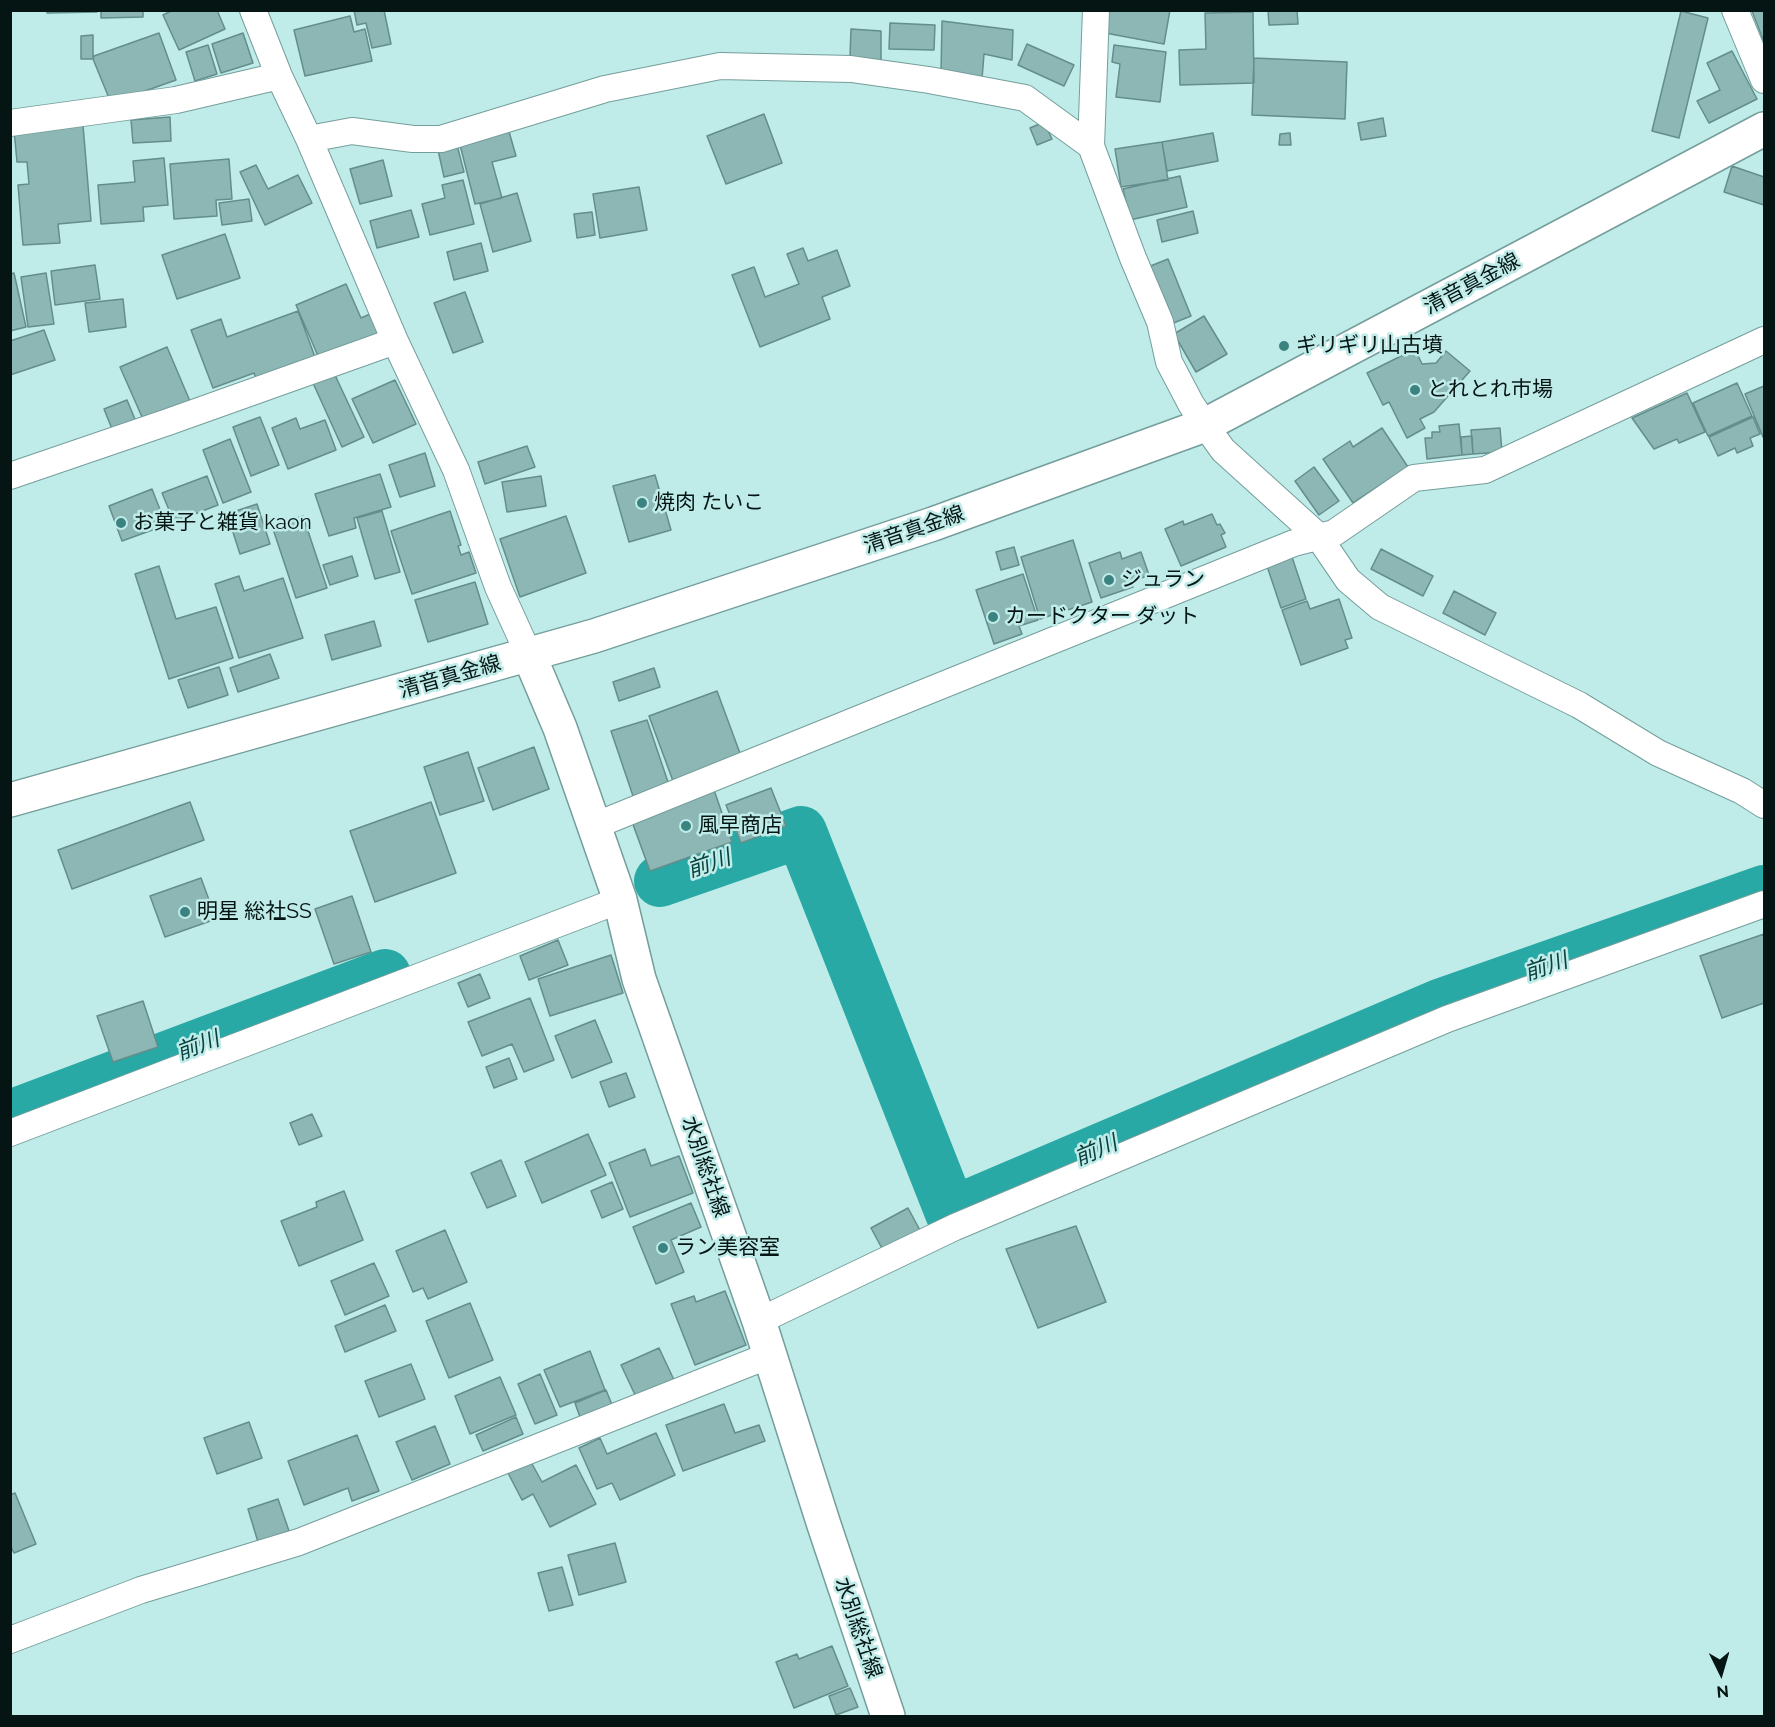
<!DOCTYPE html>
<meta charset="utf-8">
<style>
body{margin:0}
#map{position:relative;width:1775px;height:1727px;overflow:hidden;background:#bfebe8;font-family:Raleway,sans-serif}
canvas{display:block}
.frame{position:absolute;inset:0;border:12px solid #051514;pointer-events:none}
.north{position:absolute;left:1691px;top:1643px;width:60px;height:60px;-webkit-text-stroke:4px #bfebe8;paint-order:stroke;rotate:175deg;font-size:16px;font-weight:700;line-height:24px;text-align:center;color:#051514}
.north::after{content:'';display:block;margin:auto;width:21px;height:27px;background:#051514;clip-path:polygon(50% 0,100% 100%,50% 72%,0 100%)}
</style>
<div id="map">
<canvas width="1775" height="1727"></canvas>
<div class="frame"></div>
<div class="north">N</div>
</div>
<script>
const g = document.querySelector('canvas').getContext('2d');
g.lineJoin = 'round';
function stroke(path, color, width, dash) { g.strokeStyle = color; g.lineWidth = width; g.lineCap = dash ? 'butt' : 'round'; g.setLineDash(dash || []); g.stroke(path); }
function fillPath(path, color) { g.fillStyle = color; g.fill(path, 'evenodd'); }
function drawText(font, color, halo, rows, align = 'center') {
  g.font = font + ' Raleway,"Noto Sans JP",sans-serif'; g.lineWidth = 5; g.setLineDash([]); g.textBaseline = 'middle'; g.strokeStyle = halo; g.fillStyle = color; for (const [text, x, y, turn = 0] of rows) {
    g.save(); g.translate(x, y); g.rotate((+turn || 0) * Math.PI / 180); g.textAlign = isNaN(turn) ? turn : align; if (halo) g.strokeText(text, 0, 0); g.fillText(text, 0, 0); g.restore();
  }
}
const river = new Path2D(`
 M660 881 801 832 951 1213 1442 1004 1764 891
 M10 1116 385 975`);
const building = new Path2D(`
 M47 10H97V12L47 13Z
 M101 10H143V17L101 18Z
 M173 10H217L225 29 179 50 163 15Z
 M354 10H384L391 44 372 48 366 23 357 25Z
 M1104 10H1170L1164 44 1100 32Z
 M1268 10H1297L1298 24 1269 25Z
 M1764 10V42L1752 11Z
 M1681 11 1708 18 1679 138 1652 131Z
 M1253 12 1254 83 1180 85 1179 50 1206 49 1205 13Z
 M350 16 354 32 365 29 372 61 305 76 294 30Z
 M942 21 1013 30 1012 60 984 54 982 79 941 73Z
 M890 23 935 25 934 50 889 49Z
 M851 29 881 31V62L850 57Z
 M159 33 176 80 111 103 93 59 94 56Z
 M243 33 253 63 221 73 212 44Z
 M93 35V59H81V36Z
 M1027 44 1074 65 1064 86 1018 65Z
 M208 45 217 74 195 81 186 52Z
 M1114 45 1166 52 1160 102 1116 97 1120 64 1112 62Z
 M1732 51 1757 99 1709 123 1697 101 1720 90 1707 63Z
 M1254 58 1347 62 1345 119 1252 115Z
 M764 114 782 163 726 184 707 136Z
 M170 117 171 141 133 143 131 120Z
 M1383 118 1386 136 1361 140 1358 123Z
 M1044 122 1052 139 1037 145 1030 128Z
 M83 125 91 221 58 224 60 243 23 245 18 185 29 184 27 162H17L14 130Z
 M508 128 516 156 492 162 502 198 475 204 459 141Z
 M1213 133 1218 161 1167 171 1162 142Z
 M1290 133 1291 145H1279L1280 134Z
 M1162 142 1168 180 1121 187 1115 149Z
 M457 145 464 172 444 177 438 150Z
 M164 158 168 205 143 207 144 221 101 224 98 185 135 182 133 161Z
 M229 159 232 199 216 200 217 216 174 219 170 164Z
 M383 160 392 196 360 204 350 169Z
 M256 165 268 189 298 175 312 203 265 225 240 172Z
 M1732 166 1764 177V205L1724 192Z
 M1180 176 1187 207 1130 220 1123 189Z
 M463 180 474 224 430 235 422 204 445 198 442 185Z
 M639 187 647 230 600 238 593 194Z
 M517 193 531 241 493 252 480 204Z
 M249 199 252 221 222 225 219 203Z
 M411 210 419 237 377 248 370 221Z
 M1193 211 1198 233 1162 242 1157 220Z
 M592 212 595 235 577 238 574 214Z
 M225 234 240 278 177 299 162 255Z
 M481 243 488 271 454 280 447 252Z
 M803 248 808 261 837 250 850 286 822 297 830 319 760 347 732 275 754 267 765 297 799 284 787 254Z
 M1168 259 1191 316 1171 324 1148 267Z
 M95 265 100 299 55 305 51 271Z
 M14 273 26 327 10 331V274Z
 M46 273 54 324 28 327 21 277Z
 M346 284 361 318 370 314 380 337 321 363 296 305Z
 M465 292 483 342 453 353 434 303Z
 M123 299 126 327 89 332 85 303Z
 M298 311 318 365 259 387 254 373 213 388 191 330 221 319 227 337Z
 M1204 316 1227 354 1196 372 1174 334Z
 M44 330 55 360 10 375V341Z
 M167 347 192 406 146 426 120 367Z
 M1415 349 1422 364 1436 363 1446 351 1470 371 1434 412 1420 419 1425 428 1407 438 1389 402 1383 405 1367 373Z
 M334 373 364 437 342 447 313 383Z
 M395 380 416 424 373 443 352 399Z
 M1737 383 1752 416 1708 436 1693 403Z
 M1764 386V436L1763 437 1745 394Z
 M1687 393 1705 432 1679 443 1677 439 1654 449 1632 418Z
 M127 400 137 424 114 434 104 409Z
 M260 417 279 465 251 476 233 427Z
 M1753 417 1760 434 1750 438 1753 446 1737 453 1735 448 1718 456 1709 437Z
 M296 418 300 429 325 420 336 450 288 469 272 428Z
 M1459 424 1462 455 1427 459 1425 438H1432V432H1440L1439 426Z
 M1382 428 1408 467 1353 503 1323 459 1350 441 1353 447Z
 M1500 428 1502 452 1473 454 1471 430Z
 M1472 436 1473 454 1462 455 1461 437Z
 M230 439 251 492 223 503 203 450Z
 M527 446 535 467 485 484 478 462Z
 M425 453 435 486 400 497 389 465Z
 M1314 467 1339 501 1319 515 1295 481Z
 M380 474 391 507 354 518 356 528 329 536 315 494Z
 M655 475 671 530 629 542 613 486Z
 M207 476 218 505 174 522 162 493Z
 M541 476 546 506 507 512 502 482Z
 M152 489 166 525 122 541 109 506Z
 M257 504 270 544 240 554 227 514Z
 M382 511 400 572 375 579 357 518Z
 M450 511 461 545 458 546 461 555 469 552 476 573 412 594 391 531Z
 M1212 514 1217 525 1220 524 1225 533 1221 535 1226 547 1181 566 1165 529 1183 521 1184 525Z
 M303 516 327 588 296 598 272 526Z
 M566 516 586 573 520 597 500 539Z
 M1073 540 1092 602 1040 619 1021 557Z
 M1014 547 1019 565 1001 570 996 552Z
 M1381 549 1433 576 1423 596 1371 569Z
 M1120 552 1122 559 1141 552 1149 575 1131 582 1133 587 1101 598 1089 563Z
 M1291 554 1306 599 1281 608 1266 563Z
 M352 556 358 576 330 585 323 565Z
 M159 566 176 619 216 607 233 658 169 679 135 574Z
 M1023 574 1038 620 1019 626 1022 634 994 644 976 590Z
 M239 576 244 591 283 578 303 638 239 658 215 584Z
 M475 582 488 624 428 642 415 600Z
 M1454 591 1496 613 1485 635 1443 613Z
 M1339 599 1352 638 1345 640 1348 648 1301 665 1282 610 1307 601 1310 609Z
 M374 621 381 646 332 660 325 635Z
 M270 654 279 678 238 692 230 668Z
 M219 667 228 695 188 708 178 680Z
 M654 668 660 687 619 701 613 682Z
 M717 691 741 756 673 781 649 716Z
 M647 720 669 785 633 796 611 731Z
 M534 747 549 789 493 810 478 768Z
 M468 752 484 801 440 815 424 767Z
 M771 788 786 826 741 843 726 805Z
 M714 790 732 842 650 871 631 819Z
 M190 802 204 840 72 889 58 850Z
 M431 802 456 873 375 902 350 831Z
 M201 878 216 919 165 937 150 896Z
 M352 896 371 952 334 964 315 909Z
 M1764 934V1003L1722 1018 1700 956Z
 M558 940 568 965 529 980 520 956Z
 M611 955 623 993 550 1016 538 979Z
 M480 974 490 998 468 1007 458 983Z
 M530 998 554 1060 524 1072 512 1044 482 1056 468 1022Z
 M143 1001 158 1047 113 1062 97 1016Z
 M595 1020 612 1062 572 1078 555 1036Z
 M509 1058 517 1079 494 1088 486 1067Z
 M626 1073 635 1097 609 1107 600 1082Z
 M312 1114 322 1136 299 1145 290 1123Z
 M588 1134 606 1175 542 1203 525 1162Z
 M645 1149 651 1166 679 1156 693 1193 630 1217 609 1163Z
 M501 1160 516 1196 487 1208 471 1173Z
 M612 1182 623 1209 602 1218 591 1191Z
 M344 1191 363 1240 299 1266 281 1221 317 1207 316 1202Z
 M691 1203 701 1227 671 1240 684 1272 656 1284 633 1227Z
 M908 1208 922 1234 885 1254 871 1228Z
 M1076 1226 1106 1302 1038 1328 1006 1249Z
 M445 1230 467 1282 428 1299 423 1288 413 1292 396 1251Z
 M374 1263 389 1296 345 1315 331 1281Z
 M725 1291 746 1345 695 1365 671 1304 694 1296 696 1302Z
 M470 1303 493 1360 449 1378 426 1321Z
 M385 1305 396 1331 345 1352 335 1326Z
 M659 1348 675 1382 637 1399 621 1365Z
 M590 1351 605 1390 560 1407 544 1370Z
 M411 1364 425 1399 379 1417 365 1381Z
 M540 1374 557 1415 535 1424 518 1384Z
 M500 1377 516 1415 470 1434 455 1396Z
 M606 1390 613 1407 581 1420 575 1403Z
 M724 1404 735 1433 759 1425 765 1441 683 1471 666 1425Z
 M516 1417 523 1434 483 1451 476 1435Z
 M249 1422 262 1458 217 1474 204 1438Z
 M435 1426 450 1464 412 1480 396 1442Z
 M656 1433 675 1475 620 1500 612 1483 597 1489 579 1448 600 1438 607 1454Z
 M357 1435 379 1491 352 1501 348 1488 304 1505 288 1461Z
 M531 1462 542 1482 576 1465 596 1504 550 1527 533 1494 522 1500 508 1473Z
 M15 1493 36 1544 14 1553 10 1545V1495Z
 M278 1499 289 1531 258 1542 248 1509Z
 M615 1543 626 1582 579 1595 568 1555Z
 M562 1567 573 1605 549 1611 538 1573Z
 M832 1646 848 1686 794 1708 776 1662 797 1654 799 1659Z
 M850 1688 858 1707 836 1715 829 1696Z`);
const street = new Path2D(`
 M253 10 279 76 309 139 395 341 456 470 498 587 529 655
 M1096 10 1091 146 1133 258 1160 322 1169 362 1191 404 1205 425 1223 450 1318 536 1348 580 1380 607 1579 705 1658 753 1742 791 1764 805
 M1735 10 1764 80
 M10 123 176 100 279 76
 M309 139 352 131 413 139H441L605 89 720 66 851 69 929 80 1025 98 1091 146
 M10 476 168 422 395 341
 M594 826 1294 543 1334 533 1414 478 1485 470 1764 340
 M10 1133 620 900
 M759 1321 955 1227 1447 1019 1764 904
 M10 1640 141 1590 299 1542 770 1355`);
const secondary = new Path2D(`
 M529 655 560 728 620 900 639 979 759 1321 824 1525 888 1716
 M10 800 594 636 933 524 1205 425 1764 129`);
const markers = [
 [1284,346,6,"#3b8380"],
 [1415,390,6,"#3b8380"],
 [642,503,6,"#3b8380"],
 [121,523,6,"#3b8380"],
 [1109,580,6,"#3b8380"],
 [993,617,6,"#3b8380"],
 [686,826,6,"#3b8380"],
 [185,912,6,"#3b8380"],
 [663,1248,6,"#3b8380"]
];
const streetNames = [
 ["清音真金線",1472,284,-28],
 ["清音真金線",914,530,-19],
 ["清音真金線",450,677,-16],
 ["水別総社線",705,1167,71],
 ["水別総社線",858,1628,71]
];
const poiNames = [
 ["ギリギリ山古墳",1296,346],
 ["とれとれ市場",1427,390],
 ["焼肉 たいこ",654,503],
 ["お菓子と雑貨 kaon",133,523],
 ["ジュラン",1121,580],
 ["カードクター ダット",1005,617],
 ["風早商店",698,826],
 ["明星 総社SS",197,912],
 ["ラン美容室",675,1248]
];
const waterNames = [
 ["前川",709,864,-19],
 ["前川",1546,967,-19],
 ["前川",198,1046,-21],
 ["前川",1096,1151,-23]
];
stroke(river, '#28a9a5', 52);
fillPath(building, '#8cb7b4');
stroke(building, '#648d8b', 1.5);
stroke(street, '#749e9b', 28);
stroke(secondary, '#749e9b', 36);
stroke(street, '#fff', 26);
stroke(secondary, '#fff', 33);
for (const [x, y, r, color] of markers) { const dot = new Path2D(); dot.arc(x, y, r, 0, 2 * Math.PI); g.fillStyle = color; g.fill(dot); stroke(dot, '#bfebe8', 2); }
drawText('21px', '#051514', '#bfebe8', streetNames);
drawText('21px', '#051514', '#bfebe8', poiNames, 'left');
drawText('italic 22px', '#09413f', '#bfebe8', waterNames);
</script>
